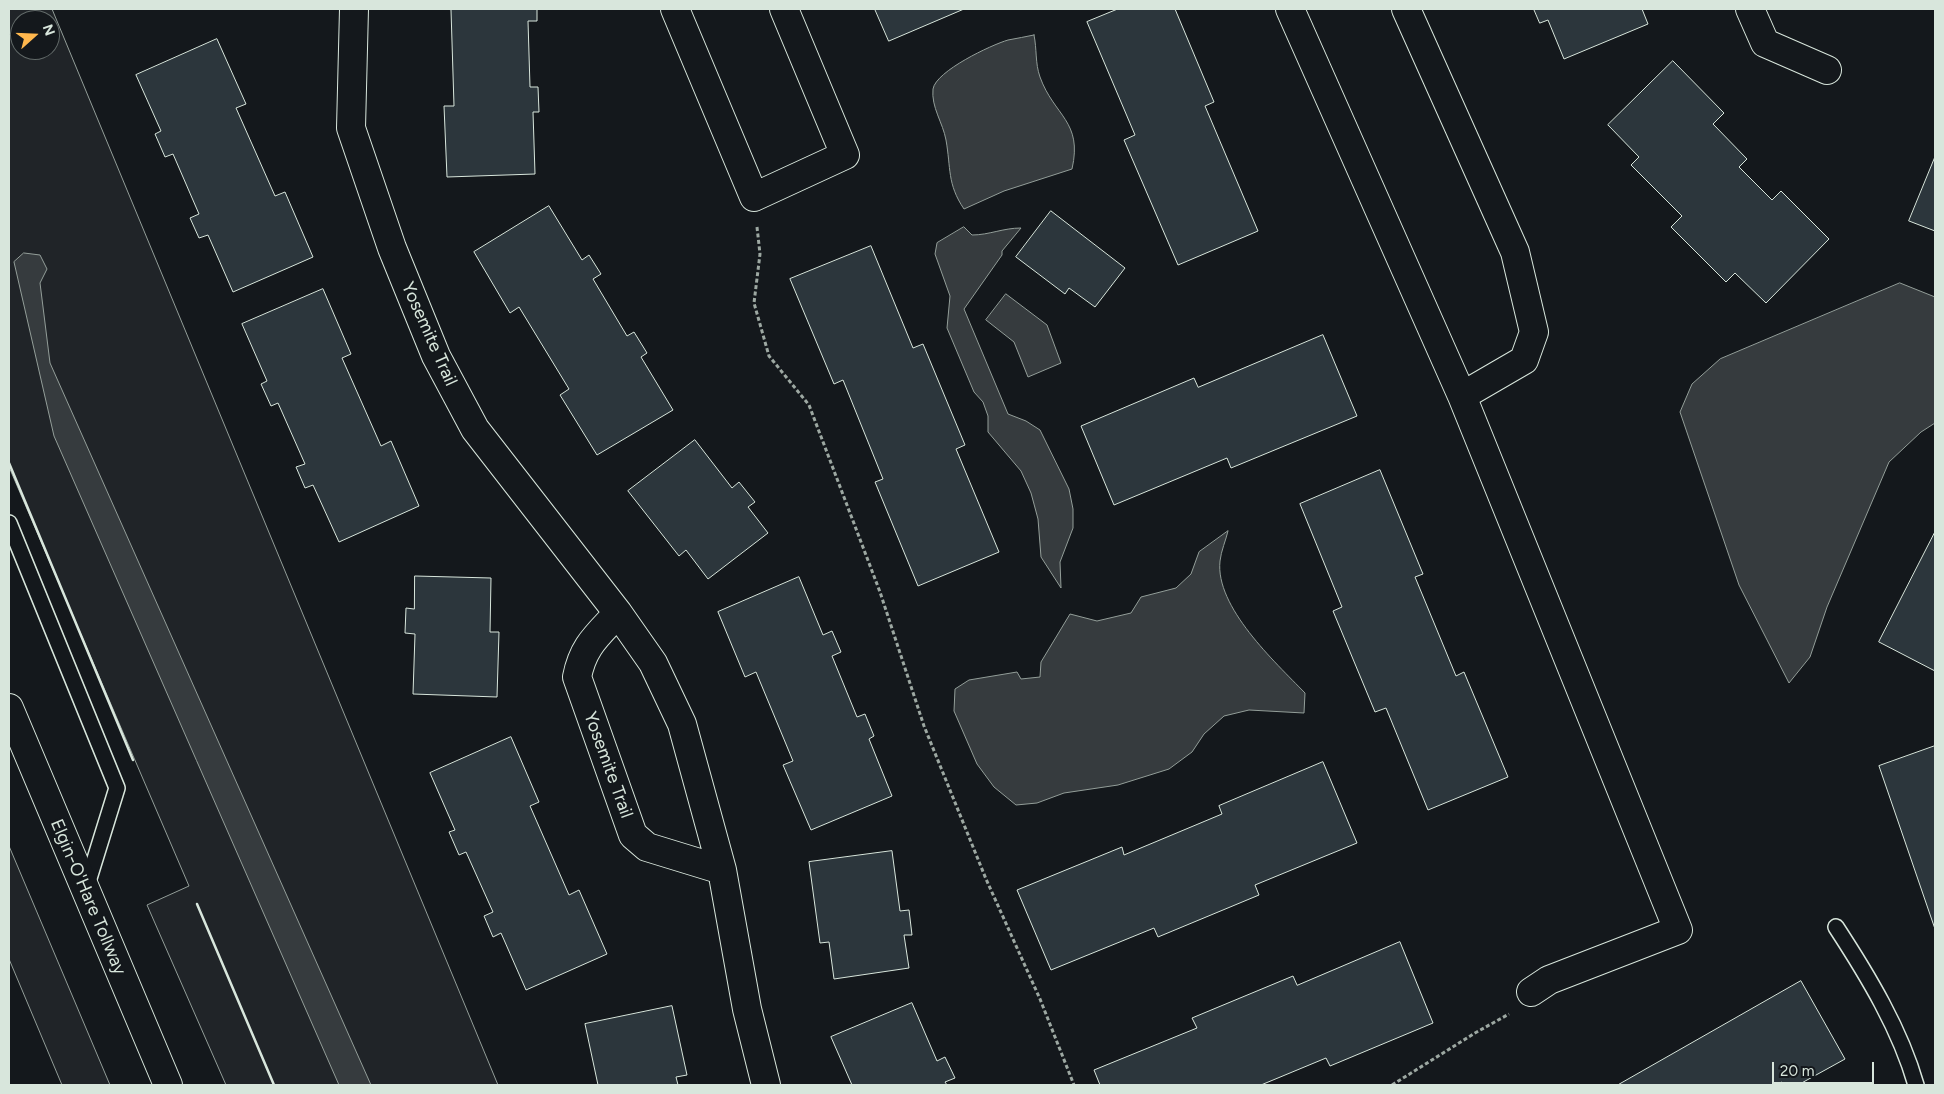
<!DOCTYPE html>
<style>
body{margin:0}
#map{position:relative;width:1944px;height:1094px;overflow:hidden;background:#14181c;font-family:Figtree,sans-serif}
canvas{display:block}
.frame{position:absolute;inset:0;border:10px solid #d8e6dc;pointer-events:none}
.north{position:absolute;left:10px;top:10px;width:50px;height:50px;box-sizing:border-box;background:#14181c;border:1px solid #626a69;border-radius:50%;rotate:70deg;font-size:14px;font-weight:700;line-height:20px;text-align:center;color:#d8e6dc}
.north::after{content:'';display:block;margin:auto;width:18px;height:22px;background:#ffb74d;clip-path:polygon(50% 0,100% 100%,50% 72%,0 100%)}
.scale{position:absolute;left:1772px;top:1062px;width:102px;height:22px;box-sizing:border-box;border:2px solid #d8e6dc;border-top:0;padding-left:6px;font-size:15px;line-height:18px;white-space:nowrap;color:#d8e6dc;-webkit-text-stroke:4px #14181c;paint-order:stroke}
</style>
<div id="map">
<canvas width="1944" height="1094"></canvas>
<div class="frame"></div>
<div class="north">N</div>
<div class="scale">20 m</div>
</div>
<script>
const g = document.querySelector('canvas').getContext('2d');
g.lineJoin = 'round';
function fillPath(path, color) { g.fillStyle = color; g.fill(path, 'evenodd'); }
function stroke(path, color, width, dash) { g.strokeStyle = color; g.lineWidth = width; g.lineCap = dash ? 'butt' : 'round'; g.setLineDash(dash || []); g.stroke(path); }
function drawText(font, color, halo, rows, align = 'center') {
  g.font = font + ' Figtree,sans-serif'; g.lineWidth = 4; g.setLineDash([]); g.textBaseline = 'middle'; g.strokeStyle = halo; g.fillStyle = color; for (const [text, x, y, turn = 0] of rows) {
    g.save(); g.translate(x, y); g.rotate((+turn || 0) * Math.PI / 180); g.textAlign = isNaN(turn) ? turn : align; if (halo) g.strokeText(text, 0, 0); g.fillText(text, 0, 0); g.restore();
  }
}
const green = new Path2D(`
 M9 9H52L498 1085H226L147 905 189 886 9 467ZM20 20H50V50H20Z
 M9 846 110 1085H62L9 959Z`);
const water = new Path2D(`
 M1034 35C1037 49 1035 63 1040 77 1054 116 1083 121 1072 169L1004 191 964 209C947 184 951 168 946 140 943 123 931 107 933 89 936 71 991 45 1008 40 1017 38 1026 37 1034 35Z
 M964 227 972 235C989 235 1003 228 1021 228L1002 251V255L964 309 1008 414 1026 421 1040 430 1069 489 1073 509V528L1060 562 1061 588 1041 557 1038 519 1031 493 1021 471 988 432V416L983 402 974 392 947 328 950 296 935 254 937 243Z
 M24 253 40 255 47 269 40 283 50 363 371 1085H339L54 436 14 262Z
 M1900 283 1935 297V423L1921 432 1889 462 1827 607 1810 657 1789 683 1739 585 1680 412 1692 384 1720 359Z
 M1006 294 1047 325 1061 363 1028 377 1014 342 986 320Z
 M1228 531C1226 540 1221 551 1220 561 1215 607 1275 662 1305 693L1304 713 1249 710 1224 716 1204 734 1192 752 1169 769 1118 785 1064 793 1037 803 1016 805 994 787 977 764 954 711 955 689 969 680 1017 672 1021 679 1040 677 1041 662 1070 614 1097 621 1131 613 1141 597 1176 588 1191 574 1199 552Z`);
const building = new Path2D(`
 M439 9H537V21H528L530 87H538L539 112H533L535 174 447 177 444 106H454L451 10Z
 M875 9H964L889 41Z
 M1118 9H1175L1214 102 1205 106 1258 231 1178 265 1124 140 1135 135 1087 22Z
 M1534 9H1642L1648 24 1564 59 1548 20 1540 23Z
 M217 39 246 104 236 108 275 196 285 192 313 257 233 292 208 235 199 238 190 218 199 214 173 154 165 157 155 134 161 131 136 75Z
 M1673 61 1724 113 1713 124 1747 159 1739 167 1772 200 1781 191 1829 239 1766 303 1735 273 1726 282 1671 227 1682 216 1631 165 1639 157 1608 125Z
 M1935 157V231L1909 221Z
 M549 206 582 260 589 255 601 274 593 279 627 336 634 332 647 353 641 357 673 410 597 455 560 395 569 389 519 307 510 313 474 252Z
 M1051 211 1125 268 1095 307 1069 288 1065 294 1016 257Z
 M871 246 913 348 923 344 965 445 956 449 999 552 918 586 875 482 883 479 843 380 834 384 790 279Z
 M323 289 351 354 342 358 381 446 391 441 419 506 339 542 313 485 305 488 296 467 305 464 278 403 271 406 261 384 267 381 242 324Z
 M1323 335 1357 416 1231 468 1227 458 1114 505 1081 426 1194 378 1198 387Z
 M695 440 732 488 739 482 755 502 748 507 768 533 708 579 686 550 679 556 628 491Z
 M1380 470 1423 574 1415 577 1456 676 1464 672 1508 777 1428 810 1386 708 1375 712 1333 611 1342 607 1300 504Z
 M1935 532V671L1879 642Z
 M415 576 491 578 490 632H499L497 697 413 694 415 634 405 633 406 608 414 609Z
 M799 577 823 635 832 631 841 652 832 656 857 717 865 714 874 736 869 739 892 796 811 830 783 765 793 761 756 672 745 677 718 612Z
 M511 737 539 802 530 806 569 895 579 890 607 954 526 990 501 933 493 937 484 916 493 912 466 852 459 855 449 832 455 830 430 773Z
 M1935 746V929L1879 766Z
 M1323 762 1357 843 1255 885 1259 895 1158 937 1154 928 1051 970 1017 890 1122 847 1124 855 1222 814 1219 806Z
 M892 851 900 911 909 910 912 935H904L909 968 834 979 829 942 820 943 809 862Z
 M1400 942 1433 1023 1330 1066 1326 1058 1261 1085H1100L1094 1070 1197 1028 1192 1018 1293 976 1297 985Z
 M1801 981 1845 1059 1798 1085H1784L1782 1082 1775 1085H1618Z
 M912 1003 937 1061 945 1057 955 1078 945 1082 947 1085H852L831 1037Z
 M672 1006 687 1075 676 1077 678 1085H596H598L585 1024Z`);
const path = new Path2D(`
 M757 227 760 254 754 303 769 356 809 405 880 592 924 726 986 879 1040 999 1074 1085
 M1392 1085 1475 1033 1509 1014`);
const service = new Path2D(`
 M9 523 117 788 86 888
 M1836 927C1868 976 1900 1029 1916 1085`);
const minor = new Path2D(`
 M354 9 351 128 392 248 436 356 475 429 618 613 653 663 682 724 722 870 747 1009 766 1085
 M675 9 754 197 845 155 784 9
 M1290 9 1462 396 1678 930 1549 980 1531 992
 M1406 9 1515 252 1534 332 1524 360 1462 396
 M1750 9 1765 43 1827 70
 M618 613C597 636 583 646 577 677L633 835 647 847 722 870`);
const motorway = new Path2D(`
 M9 708 168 1085`);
const wall = new Path2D(`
 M9 463 133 760
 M197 904 274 1085`);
const streetNames = [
 ["Yosemite Trail",429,334,66],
 ["Yosemite Trail",608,765,70],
 ["Elgin-O'Hare Tollway",88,897,67]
];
fillPath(green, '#202428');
stroke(green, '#939e99', 1);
fillPath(water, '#363b3e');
stroke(water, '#939e99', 1);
fillPath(building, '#2c363c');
stroke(building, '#d8e6dc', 1);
stroke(service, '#d8e6dc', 18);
stroke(minor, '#d8e6dc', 30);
stroke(motorway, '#d8e6dc', 30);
stroke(path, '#9da8a2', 3, [4, 2.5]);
stroke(service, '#14181c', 15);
stroke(minor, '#14181c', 28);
stroke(motorway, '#14181c', 28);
stroke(wall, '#d8e6dc', 2.5);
drawText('18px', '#d8e6dc', '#14181c', streetNames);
</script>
